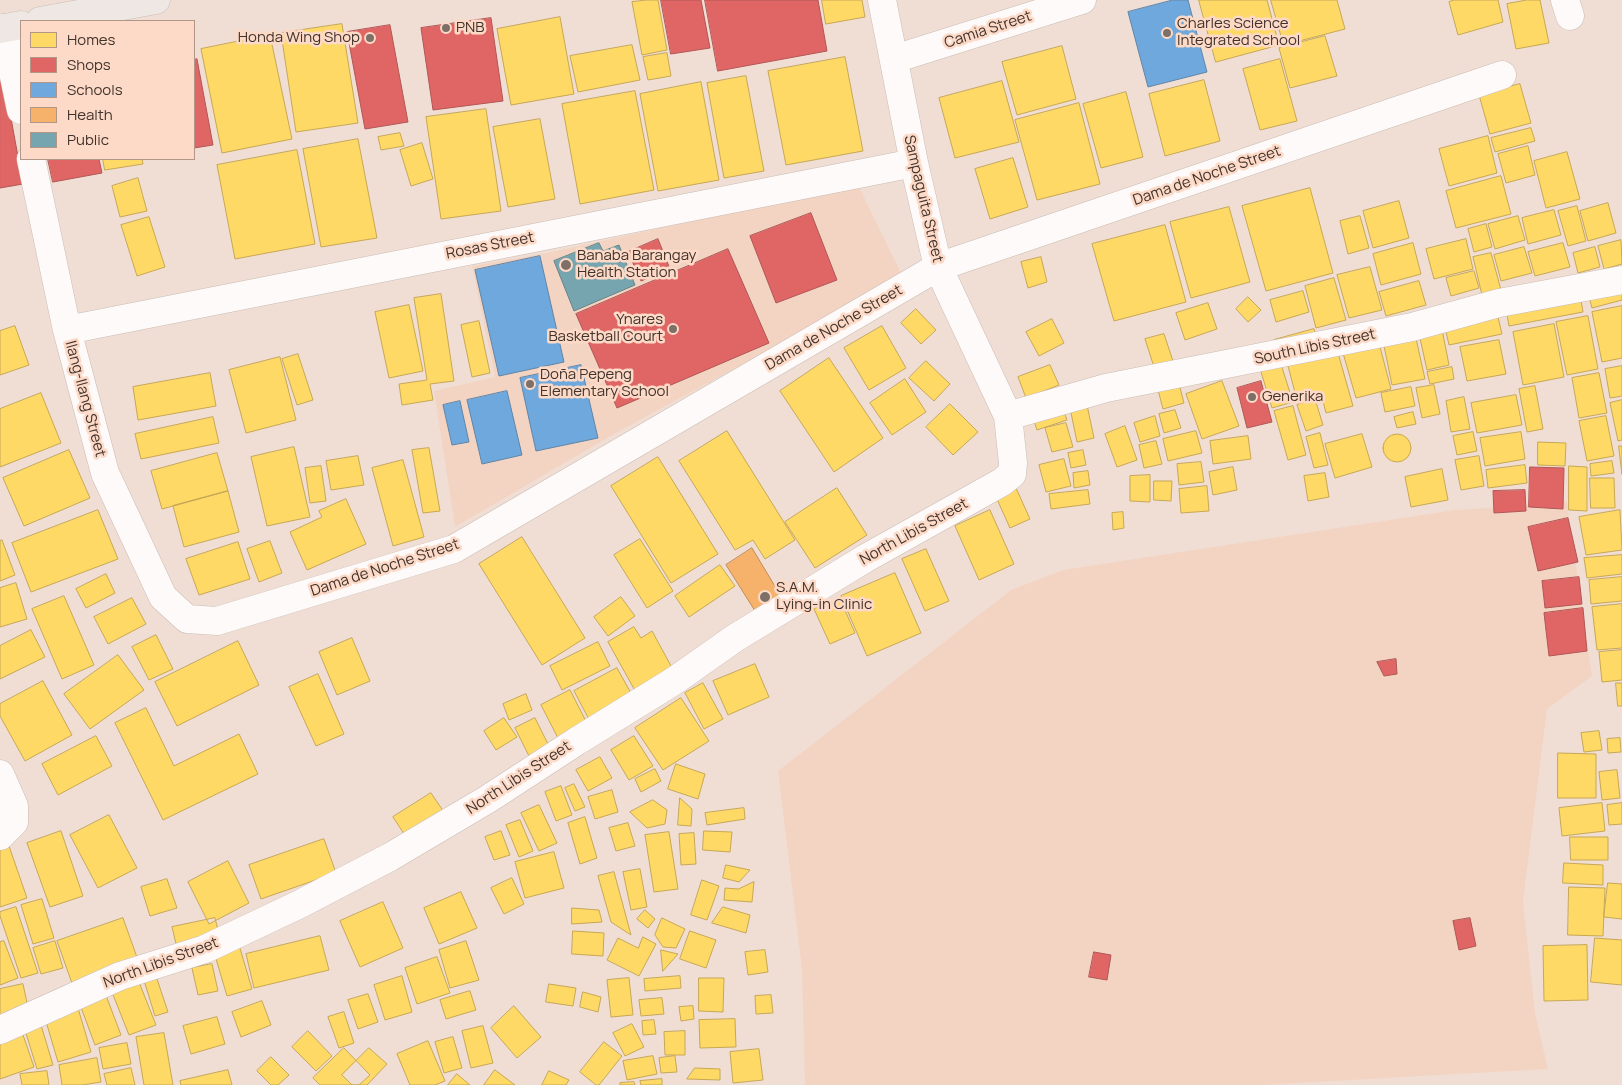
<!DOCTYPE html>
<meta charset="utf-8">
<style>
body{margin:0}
#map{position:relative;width:1622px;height:1085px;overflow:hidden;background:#f0ded4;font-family:Manrope,sans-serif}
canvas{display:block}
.legend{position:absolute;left:20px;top:20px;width:175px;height:140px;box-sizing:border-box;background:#fddac7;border:1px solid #b29789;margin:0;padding:6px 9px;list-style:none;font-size:15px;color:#41332c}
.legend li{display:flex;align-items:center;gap:10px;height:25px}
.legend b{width:25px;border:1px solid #b29789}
</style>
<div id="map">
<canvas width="1622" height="1085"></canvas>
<ul class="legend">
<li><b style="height:14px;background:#ffd966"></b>Homes</li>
<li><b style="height:14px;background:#e06666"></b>Shops</li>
<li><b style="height:14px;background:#6fa8dc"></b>Schools</li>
<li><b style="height:14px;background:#f6b26b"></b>Health</li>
<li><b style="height:14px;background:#76a5af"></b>Public</li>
</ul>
</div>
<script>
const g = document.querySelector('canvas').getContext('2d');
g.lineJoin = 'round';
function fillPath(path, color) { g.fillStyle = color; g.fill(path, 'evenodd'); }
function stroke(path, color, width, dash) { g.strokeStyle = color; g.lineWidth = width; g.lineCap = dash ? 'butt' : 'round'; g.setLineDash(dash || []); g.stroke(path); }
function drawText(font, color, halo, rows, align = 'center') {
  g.font = font + ' Manrope,sans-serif'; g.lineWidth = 5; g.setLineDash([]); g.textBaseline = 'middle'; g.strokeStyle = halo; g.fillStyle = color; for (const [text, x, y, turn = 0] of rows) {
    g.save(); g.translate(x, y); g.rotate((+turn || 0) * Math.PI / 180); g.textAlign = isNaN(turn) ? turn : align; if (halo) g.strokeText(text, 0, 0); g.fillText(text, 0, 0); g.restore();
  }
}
const built = new Path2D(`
 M858 185 903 277 614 434 455 527 434 391 495 377 472 266 547 253Z
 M1564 500 1567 503 1592 676 1547 709 1523 902 1535 1013 1548 1069 1262 1085H805L802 970 778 771 1011 590 1063 570 1455 510 1521 506Z`);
const homes = new Path2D(`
 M647 0H658L667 50 642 55 632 2Z
 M822 0H862L865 17 826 24Z
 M1199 0H1267L1279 45 1216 62Z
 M1271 0H1337L1345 29 1284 45Z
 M1455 0H1498L1503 22 1458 35 1449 2Z
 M1527 0H1540L1549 43 1516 49 1507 4Z
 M560 17 574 94 511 105 497 29Z
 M342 24 358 123 296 132 281 33Z
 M270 35 292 139 222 153 201 49Z
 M1325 36 1337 76 1290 88 1279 48Z
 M632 45 640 80 578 92 570 56Z
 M1062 46 1076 99 1017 115 1002 62Z
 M667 53 671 76 648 80 643 57Z
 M845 57 863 151 786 165 768 71Z
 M1280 59 1297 121 1260 130 1243 69Z
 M746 76 764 171 724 178 707 83Z
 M1204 80 1220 141 1165 156 1149 94Z
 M1002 81 1019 142 955 158 939 98Z
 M701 82 719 180 658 191 640 94Z
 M1520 84 1531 123 1490 134 1479 95Z
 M635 91 654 190 580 204 562 104Z
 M1126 92 1143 157 1101 168 1083 104Z
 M1079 103 1100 184 1037 200 1015 120Z
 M486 109 501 211 441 219 426 117Z
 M540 119 555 199 508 207 493 127Z
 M1531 128 1535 141 1495 152 1491 138Z
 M400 133 404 146 381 150 378 137Z
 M1488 136 1497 173 1449 186 1439 149Z
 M358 139 377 238 321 247 303 149Z
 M422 143 433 179 411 186 400 150Z
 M1528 146 1535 175 1506 183 1498 154Z
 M297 150 315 244 235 259 217 165Z
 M1567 152 1580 199 1546 208 1534 161Z
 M1013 158 1028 207 990 219 975 169Z
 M103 159H142L143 164 105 170Z
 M1501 176 1511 214 1456 228 1446 191Z
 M138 178 147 211 120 217 112 186Z
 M1310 188 1333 273 1266 291 1242 206Z
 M1399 201 1409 238 1373 248 1363 211Z
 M1608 203 1616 233 1588 241 1580 211Z
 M1577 206 1586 241 1568 246 1558 211Z
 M1229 207 1250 282 1191 298 1170 222Z
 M1554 210 1561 235 1528 244 1522 218Z
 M1360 216 1369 248 1348 254 1340 221Z
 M1518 216 1525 240 1495 249 1488 224Z
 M149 217 165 267 137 276 121 225Z
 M1486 224 1492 247 1474 252 1468 229Z
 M1165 225 1186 302 1114 321 1092 244Z
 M1466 239 1473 269 1434 279 1426 249Z
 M1621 240 1622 264 1604 269 1598 246Z
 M1413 243 1421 274 1381 285 1373 254Z
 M1563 243 1570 267 1535 276 1528 252Z
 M1524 247 1532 273 1501 281 1494 255Z
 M1595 247 1600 267 1578 273 1573 253Z
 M1491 253 1501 290 1482 295 1473 257Z
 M1041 257 1047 282 1028 288 1021 262Z
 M1370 267 1382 310 1349 318 1337 275Z
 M1474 271 1479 288 1451 296 1446 278Z
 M1334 278 1346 320 1316 328 1305 286Z
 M1419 281 1426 305 1386 316 1379 292Z
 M1622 285V300L1592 308 1588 293Z
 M1303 291 1309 312 1276 322 1270 300Z
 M441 294 454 381 430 384 433 400 402 405 399 384 427 380 414 298Z
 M1580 294 1583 312 1509 326 1506 308Z
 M1248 297 1261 310 1248 322 1236 309Z
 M1208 303 1217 329 1185 340 1176 313Z
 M409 305 423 371 389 378 375 312Z
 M1622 306V358L1602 362 1592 312Z
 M916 309 936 330 921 344 901 323Z
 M1497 313 1502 334 1449 345 1444 323Z
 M1588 316 1598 369 1567 375 1556 322Z
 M1052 319 1064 343 1039 356 1026 332Z
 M479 321 490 373 472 377 461 325Z
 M1441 324 1449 365 1427 370 1418 329Z
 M1554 324 1564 377 1523 385 1513 332Z
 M15 326 29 365 0 375V331Z
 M882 326 906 368 869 390 844 348Z
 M1314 329 1317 340 1277 350 1274 340Z
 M1164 334 1173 361 1154 367 1145 339Z
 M1415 334 1425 379 1392 385 1383 341Z
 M1499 340 1506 374 1467 381 1460 347Z
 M1379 343 1391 389 1356 398 1343 353Z
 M1338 353 1353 406 1326 413 1321 393 1297 400 1288 366Z
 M298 354 313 400 297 405 282 359Z
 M1278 355 1293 402 1272 408 1258 362Z
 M280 357 296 420 246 433 229 370Z
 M829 358 883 438 834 472 780 391Z
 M926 361 950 384 934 401 909 378Z
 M1050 365 1059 385 1026 398 1018 377Z
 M1622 366V396L1610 398 1605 369Z
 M1452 367 1454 379 1430 384 1427 372Z
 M210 373 216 406 138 420 133 387Z
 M1599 373 1607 413 1579 418 1572 378Z
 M905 379 926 412 892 435 870 403Z
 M1178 380 1184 403 1163 409 1157 386Z
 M1222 381 1239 426 1202 439 1186 394Z
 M1434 385 1440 414 1422 418 1416 388Z
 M1535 386 1543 429 1527 432 1519 389Z
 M1411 387 1415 406 1385 412 1381 393Z
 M41 393 61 443 0 467V409Z
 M1516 395 1522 425 1477 433 1471 403Z
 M1464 397 1470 429 1451 432 1446 401Z
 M1315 399 1323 425 1306 431 1297 405Z
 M1622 400V440L1618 441 1610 403Z
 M1061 403 1067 420 1037 430 1031 412Z
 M950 404 978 432 953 455 926 427Z
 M1087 405 1094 438 1077 442 1070 408Z
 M1293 406 1306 455 1288 460 1274 411Z
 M1175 410 1181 428 1164 433 1159 414Z
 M1413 412 1416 424 1397 428 1394 417Z
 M1155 416 1160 436 1140 442 1134 423Z
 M1606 416 1614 456 1587 461 1579 421Z
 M213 417 219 443 141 459 135 434Z
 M1066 423 1073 447 1052 452 1045 428Z
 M1125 426 1137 460 1117 467 1105 434Z
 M727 431 795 540 765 559 753 540 735 550 679 461Z
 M1196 431 1202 453 1168 461 1163 439Z
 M1473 432 1477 451 1457 455 1453 436Z
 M1521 432 1525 459 1485 466 1480 438Z
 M1320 433 1328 465 1314 468 1306 437Z
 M1383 448a14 14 0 1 1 28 0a14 14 0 1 1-28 0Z
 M1362 434 1372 467 1335 478 1325 444Z
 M1248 436 1251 459 1213 464 1210 441Z
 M1156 441 1162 464 1144 468 1139 445Z
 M1538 442 1566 443 1565 466 1538 465Z
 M1619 446H1622V474Z
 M294 447 310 517 267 526 251 457Z
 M429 448 440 511 423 513 412 450Z
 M69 450 90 498 24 526 3 478Z
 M1083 450 1086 465 1071 468 1068 453Z
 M217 453 228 491 162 509 151 471Z
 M358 456 364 485 331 490 326 461Z
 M1479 456 1484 486 1461 490 1455 460Z
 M658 457 718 554 671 583 611 486Z
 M1064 459 1071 486 1046 492 1039 465Z
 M403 460 424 537 393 546 372 468Z
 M1612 461 1614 473 1591 476 1590 464Z
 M1201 462 1204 482 1179 485 1177 464Z
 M1525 465 1527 483 1488 488 1486 470Z
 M321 466 326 501 310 503 305 468Z
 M1569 466 1587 467V511L1569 510Z
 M1233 467 1237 490 1213 495 1209 472Z
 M1442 469 1448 500 1411 507 1405 477Z
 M1088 471 1090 485 1074 488 1073 473Z
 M1325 473 1329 497 1308 501 1304 476Z
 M1150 475V502L1130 501V476Z
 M1590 478H1614L1615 508H1591Z
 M1154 481H1172L1171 501 1154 500Z
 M1207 486 1209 511 1181 513 1179 489Z
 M837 488 867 535 815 568 785 522Z
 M1016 488 1030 519 1010 528 996 497Z
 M1088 490 1090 504 1051 509 1049 494Z
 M228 491 239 532 184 547 173 506Z
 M346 499 366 544 307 570 290 532 322 517 319 511Z
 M98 510 118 559 31 592 12 543Z
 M990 510 1014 564 979 580 955 526Z
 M1620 510 1622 550 1586 555 1579 517Z
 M1123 512 1124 528 1113 530 1112 513Z
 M522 537 585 638 542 665 479 564Z
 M640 539 673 591 647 608 614 555Z
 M2 540 15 575 0 581V541Z
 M270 541 282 573 259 582 247 549Z
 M238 542 250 579 199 595 186 559Z
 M926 549 949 601 925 611 902 559Z
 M1622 555V574L1587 578 1584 558Z
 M720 565 735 586 689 617 675 596Z
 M895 573 921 633 867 656 841 596Z
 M106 574 115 593 86 608 76 589Z
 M1622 577V601L1591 604 1589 580Z
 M16 583 27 619 0 627V588Z
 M64 596 94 665 62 679 32 609Z
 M621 597 635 616 608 636 594 617Z
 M132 598 146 624 108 644 94 617Z
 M840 599 855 633 830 644 814 609Z
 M1622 604V648L1597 650 1592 607Z
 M634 627 641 638 652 631 676 675 638 696 608 642Z
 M31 630 45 657 0 679V646Z
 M156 635 173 669 149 680 132 647Z
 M352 638 370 681 337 695 319 652Z
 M238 641 259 685 177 726 155 682Z
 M598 642 610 666 562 690 550 666Z
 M1622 650V680L1602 682 1599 652Z
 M118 655 144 690 90 729 64 694Z
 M755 664 769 697 728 715 713 681Z
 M617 668 637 704 593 727 574 691Z
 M318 674 344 734 316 746 289 687Z
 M43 681 72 735 25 761 0 716V704Z
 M703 683 723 719 704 729 685 693Z
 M1616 683H1622V706H1618Z
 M570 690 589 727 560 742 541 705Z
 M526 694 532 710 509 720 503 704Z
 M681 698 709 741 663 770 635 728Z
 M146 708 174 766 239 734 258 774 163 820 115 723Z
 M504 718 517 737 496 750 484 731Z
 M535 718 552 752 532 762 515 728Z
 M1599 731 1602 750 1584 752 1581 733Z
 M96 736 112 766 58 795 42 764Z
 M634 736 653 766 629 780 611 750Z
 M1620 738 1621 752 1608 753 1607 739Z
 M1558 753 1596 754V798H1558Z
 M600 757 612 778 588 791 576 770Z
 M676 764 705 774 698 799 668 789Z
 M655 769 661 781 641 792 635 779Z
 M1617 770 1620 798 1602 800 1599 772Z
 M574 784 585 807 575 811 565 788Z
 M561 786 572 815 556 821 545 792Z
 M612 790 618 812 595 819 588 797Z
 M431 793 444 812 406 837 393 817Z
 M680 798 692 809 691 826 678 825Z
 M653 800 667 810 665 824 647 828 630 812Z
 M1602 803 1605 831 1562 836 1559 808Z
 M1622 803V824L1609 825 1607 805Z
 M539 805 557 843 539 851 521 813Z
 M744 808 745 819 707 825 705 813Z
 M109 815 137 868 98 888 70 835Z
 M585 817 597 858 580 864 568 823Z
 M520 820 533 851 519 857 506 825Z
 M628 823 635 846 616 851 609 828Z
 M61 831 83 896 50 907 27 843Z
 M501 831 510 855 494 860 485 837Z
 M704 831 732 832 730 852 703 850Z
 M669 832 678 889 654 892 645 835Z
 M694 833 696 864 681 865 679 834Z
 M1570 837H1608V860H1571Z
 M324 839 336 873 261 899 249 865Z
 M9 846 27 898 0 907V849Z
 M554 852 564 888 525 898 515 862Z
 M228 861 249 903 209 924 188 882Z
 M1564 863 1603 865V885L1563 883Z
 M726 865 750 870 739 882 723 878Z
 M640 869 647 907 631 910 623 872Z
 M614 872 631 935 611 922 598 876Z
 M512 878 524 904 504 914 491 888Z
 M167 879 177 908 150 916 141 887Z
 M702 880 719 886 707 920 691 915Z
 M754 882 752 902 724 900 725 888 738 889Z
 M1608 883 1622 884V919L1604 917Z
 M1569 887 1605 888 1603 936 1568 935Z
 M461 892 477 928 439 944 424 908Z
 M42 899 54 938 33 944 21 905Z
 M383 902 403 948 360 967 340 921Z
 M16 907 38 973 21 978 0 916V912Z
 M723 907 750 915 746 933 712 923Z
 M572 908 599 910 602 922 572 924Z
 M645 910 655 919 648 928 637 919Z
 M123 918 139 963 73 986 57 941Z
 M215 918 220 938 177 948 172 927Z
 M662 918 685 929 676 948 663 947 655 935Z
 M573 931 604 933 603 956 572 954Z
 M690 931 716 940 706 968 680 959Z
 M320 936 329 970 254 988 246 954Z
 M643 937 656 944 639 976 607 960 618 938 638 948Z
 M1595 938 1622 940V985L1591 982Z
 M4 941 18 978 0 985V942Z
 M55 941 63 968 41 974 33 948Z
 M466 941 479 980 450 988 439 950Z
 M239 945 252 989 227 996 214 952Z
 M1587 945 1588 1000 1544 1001 1543 946Z
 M661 950 678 954 663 971Z
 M765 950 768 972 748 975 745 952Z
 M437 957 450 993 417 1004 405 968Z
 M212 964 218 991 198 995 192 968Z
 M154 970 168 1012 155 1016 142 974Z
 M402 976 412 1012 385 1020 374 985Z
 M680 976 681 988 645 991 644 979Z
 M137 977 156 1025 129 1035 110 987Z
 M629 978 633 1015 611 1017 607 980Z
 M699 978H724L723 1012 699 1011Z
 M23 984 29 1012 0 1018V989Z
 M549 984 576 988 573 1006 546 1002Z
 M470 991 476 1010 446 1019 440 1000Z
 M583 992 601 997 598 1012 580 1007Z
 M105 993 121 1035 95 1045 79 1002Z
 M368 994 378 1022 358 1029 348 1000Z
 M771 995 773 1013 756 1014 755 996Z
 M662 998 664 1014 641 1016 639 1000Z
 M262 1001 271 1025 241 1037 232 1012Z
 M514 1006 541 1037 517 1058 491 1028Z
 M693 1006 694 1019 681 1021 679 1007Z
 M78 1008 91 1052 58 1062 45 1018Z
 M344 1012 354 1043 339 1048 328 1017Z
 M217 1017 225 1044 191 1054 183 1026Z
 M735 1019 736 1047 700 1048 699 1020Z
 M654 1020 656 1034 643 1035 642 1021Z
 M632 1024 644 1047 625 1056 613 1033Z
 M41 1025 53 1065 37 1069 25 1030Z
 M483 1026 493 1063 471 1068 462 1031Z
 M308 1031 332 1056 316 1071 292 1047Z
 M685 1031V1055H665L664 1032Z
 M22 1032 34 1067 0 1079V1039Z
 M164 1033 173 1085H144L136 1037Z
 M453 1037 462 1068 444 1073 435 1042Z
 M428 1041 445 1081 435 1085H410L397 1054Z
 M604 1042 622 1056 599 1085H596L580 1072Z
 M127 1043 131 1064 103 1069 99 1048Z
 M344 1048 370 1075 359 1085H320L313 1078Z
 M369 1048 387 1064 367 1085H352L342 1075Z
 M759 1049 763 1080 733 1083 730 1052Z
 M653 1056 657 1074 627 1080 623 1061Z
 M675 1056 677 1072 661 1073 659 1058Z
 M271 1057 289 1075 278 1085H271L257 1071Z
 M97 1058 101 1082 82 1085H62L59 1065Z
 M131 1068 135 1085H107L104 1074Z
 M695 1068 720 1069V1080L687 1079Z
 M228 1070 232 1085H181L180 1081Z
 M495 1070 515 1085H484Z
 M47 1071 49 1085H22L20 1074Z
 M549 1071 569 1080 566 1085H542Z
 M457 1074 470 1085H448Z
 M662 1079V1085H641L640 1081Z
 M634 1082 635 1085H620V1083Z`);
const shops = new Path2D(`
 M661 0H701L710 48 671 54Z
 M705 0H818L827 51 718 71Z
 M491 18 503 101 433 110 421 28Z
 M390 25 408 122 365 129 347 32Z
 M197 59 213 145 194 148V60Z
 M0 80H4L23 184 0 188Z
 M48 159H99L102 173 53 182Z
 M811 213 837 280 776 303 750 236Z
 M658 239 670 269 641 281 628 252Z
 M728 249 769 343 617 408 576 314Z
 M1261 381 1272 422 1247 428 1237 388Z
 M1530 467 1564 468 1563 509 1529 507Z
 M1525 490 1526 511 1494 513 1493 491Z
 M1568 518 1578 562 1538 571 1528 527Z
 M1579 577 1582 604 1545 608 1542 581Z
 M1583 608 1587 651 1549 656 1544 613Z
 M1396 659 1397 674 1384 676 1377 662Z
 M1470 918 1476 946 1459 950 1453 921Z
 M1094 952 1111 955 1107 980 1089 977Z`);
const schools = new Path2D(`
 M1173 0H1188L1207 72 1148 87 1128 12Z
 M540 256 564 362 499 376 475 270Z
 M581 365 598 438 536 451 520 378Z
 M507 391 522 455 482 464 467 400Z
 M460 401 469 442 452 445 443 405Z`);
const health = new Path2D(`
 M752 548 782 598 757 614 726 565Z`);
const public = new Path2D(`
 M599 243 603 251 619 245 635 285 574 311 554 261Z`);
const minor = new Path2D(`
 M1565 0 1570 16
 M4 28 21 110
 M894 59 1082 0
 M31 159 67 330 105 473 163 597 187 619 217 621 454 549 938 267 1502 75
 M67 330 914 163
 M1008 416 1106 388 1412 327 1499 303 1622 280
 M0 774 14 806V822L0 836
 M0 1030 120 976 205 949 300 904 390 857 488 799 577 741 674 681 735 638 866 558 1002 482 1012 474 1013 463 1008 416 938 267 914 163 882 0`);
const primary = new Path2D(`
 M40 21 156 0
 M0 29 21 25`);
const markers = [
 [446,28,5,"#7e6f67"],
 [1167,33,5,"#7e6f67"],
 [370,38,5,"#7e6f67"],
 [566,265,6,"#7e6f67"],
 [673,329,5,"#7e6f67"],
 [530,384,5,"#7e6f67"],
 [1252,397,5,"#7e6f67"],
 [765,597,6,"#7e6f67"]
];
const poiNames = [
 ["Charles Science",1177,24],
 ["Integrated School",1177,41],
 ["PNB",456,28],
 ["Honda Wing Shop",360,38,"right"],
 ["Banaba Barangay",577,256],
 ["Health Station",577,273],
 ["Ynares",663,320,"right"],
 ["Basketball Court",663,337,"right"],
 ["Doña Pepeng",540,375],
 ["Elementary School",540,392],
 ["Generika",1262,397],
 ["S.A.M.",776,588],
 ["Lying-in Clinic",776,605]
];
const streetNames = [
 ["Camia Street",988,30,-18],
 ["Dama de Noche Street",1207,176,-19],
 ["Sampaguita Street",923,199,77],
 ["Rosas Street",490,246,-11],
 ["Dama de Noche Street",834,328,-30],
 ["South Libis Street",1315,347,-12],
 ["Ilang-Ilang Street",85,399,75],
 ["North Libis Street",914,532,-29],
 ["Dama de Noche Street",385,568,-18],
 ["North Libis Street",519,778,-33],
 ["North Libis Street",161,963,-20]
];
fillPath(built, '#f3d4c3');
fillPath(homes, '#ffd966');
stroke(homes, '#c6a755', 1);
fillPath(shops, '#e06666');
stroke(shops, '#b05755', 1);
fillPath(schools, '#6fa8dc');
stroke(schools, '#6185a7', 1);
fillPath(health, '#f6b26b');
stroke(health, '#c08c58', 1);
fillPath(public, '#76a5af');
stroke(public, '#668388', 1);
stroke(minor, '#cabcb3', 29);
stroke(primary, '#c8bfba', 29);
stroke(minor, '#fdfaf9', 28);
stroke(primary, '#efe7e3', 28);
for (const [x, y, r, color] of markers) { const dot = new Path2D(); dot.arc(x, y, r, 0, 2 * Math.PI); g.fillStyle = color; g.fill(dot); stroke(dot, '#fddac7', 2); }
drawText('15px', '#41332c', '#fddac7', poiNames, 'left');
drawText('15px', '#41332c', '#fddac7', streetNames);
</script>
